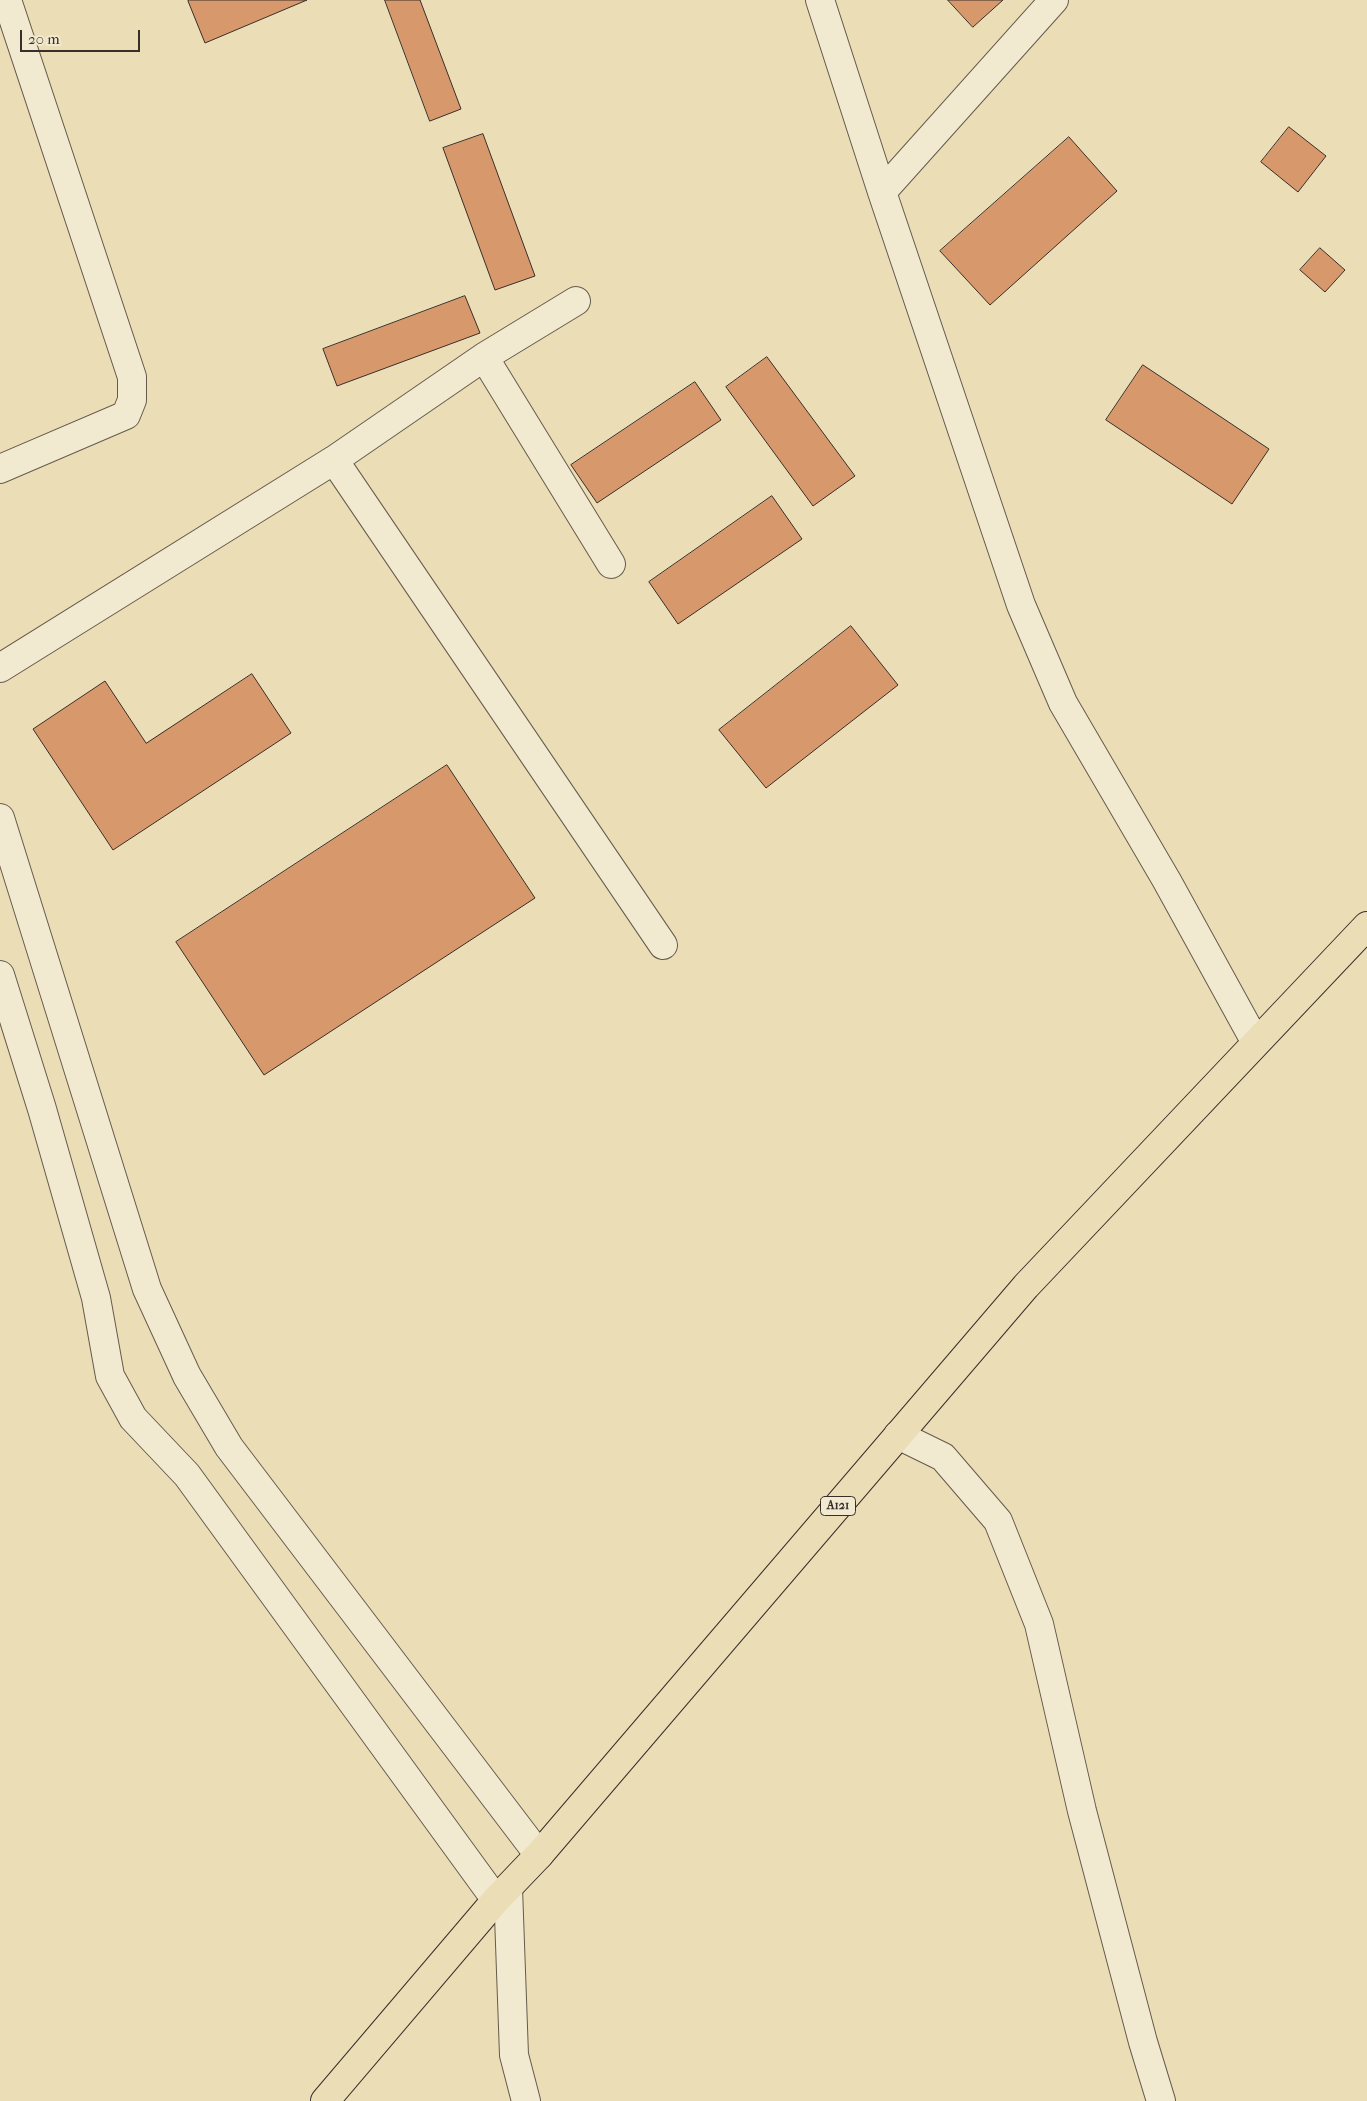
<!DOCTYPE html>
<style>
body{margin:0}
#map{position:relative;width:1367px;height:2101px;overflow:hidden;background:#ebdeb7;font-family:"IM FELL French Canon",serif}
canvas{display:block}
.scale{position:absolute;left:20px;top:30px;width:120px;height:22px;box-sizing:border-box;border:2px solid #3a2e29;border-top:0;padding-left:6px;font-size:15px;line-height:18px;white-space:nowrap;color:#3a2e29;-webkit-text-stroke:4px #f2ead0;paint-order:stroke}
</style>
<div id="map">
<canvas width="1367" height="2101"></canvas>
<div class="scale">20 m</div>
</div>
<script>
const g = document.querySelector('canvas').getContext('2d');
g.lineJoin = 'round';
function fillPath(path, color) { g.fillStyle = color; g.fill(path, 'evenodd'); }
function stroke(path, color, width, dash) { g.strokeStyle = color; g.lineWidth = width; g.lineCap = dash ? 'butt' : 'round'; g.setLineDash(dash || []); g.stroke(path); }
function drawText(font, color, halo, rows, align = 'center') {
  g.font = font + ' "IM FELL French Canon",serif'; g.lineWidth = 4.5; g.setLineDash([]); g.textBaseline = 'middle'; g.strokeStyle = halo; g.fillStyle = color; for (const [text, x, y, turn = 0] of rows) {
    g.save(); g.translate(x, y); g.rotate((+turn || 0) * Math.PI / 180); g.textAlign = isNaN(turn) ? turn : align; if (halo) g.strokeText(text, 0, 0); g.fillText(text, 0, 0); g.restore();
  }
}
const building = new Path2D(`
 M190 0H307L205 43 188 1Z
 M385 0H420L461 109 430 121Z
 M948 0H1003L973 27Z
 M1289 127 1326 156 1298 192 1261 162Z
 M483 134 535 276 495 290 443 148Z
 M1069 137 1117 191 990 305 940 251Z
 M1320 248 1345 270 1325 292 1300 270Z
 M465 296 480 333 337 386 323 349Z
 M767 357 855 476 813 506 726 387Z
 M1143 365 1269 449 1232 504 1106 420Z
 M695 382 721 420 597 503 571 465Z
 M772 496 802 539 678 624 649 582Z
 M851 626 898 685 766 788 719 730Z
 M252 674 291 733 113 850 33 729 105 681 146 743Z
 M447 765 535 898 264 1075 176 942Z`);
const minor = new Path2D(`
 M820 0 882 192 1021 605 1063 703 1167 881 1255 1041
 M882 192 1054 0
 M484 357 611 564
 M334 460 663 945
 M0 469 126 415 132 400V377L7 0
 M0 668 334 460 484 357 576 301
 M0 818 147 1289 187 1376 229 1447 539 1855
 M0 975 42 1109 96 1298 110 1376 133 1418 187 1475 496 1900
 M898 1435 943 1457 998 1521 1039 1624 1082 1811 1143 2042 1161 2101
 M508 1888 514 2055 526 2101`);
const major = new Path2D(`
 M325 2101 496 1900 539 1855 1026 1286 1367 926`);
const shields = [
 [838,1506,35]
];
const shieldNames = [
 ["A121",838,1506]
];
fillPath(building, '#d7986c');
stroke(building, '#3a2e29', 1);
stroke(minor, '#665a4c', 30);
stroke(major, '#3a2e29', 30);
stroke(minor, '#f2ead0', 28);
stroke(major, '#ebdeb7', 28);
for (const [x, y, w] of shields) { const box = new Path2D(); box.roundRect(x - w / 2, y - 9.5, w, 19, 4); g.fillStyle = '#f2ead0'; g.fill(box); stroke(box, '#3a2e29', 1); }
drawText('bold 12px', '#3a2e29', null, shieldNames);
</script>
